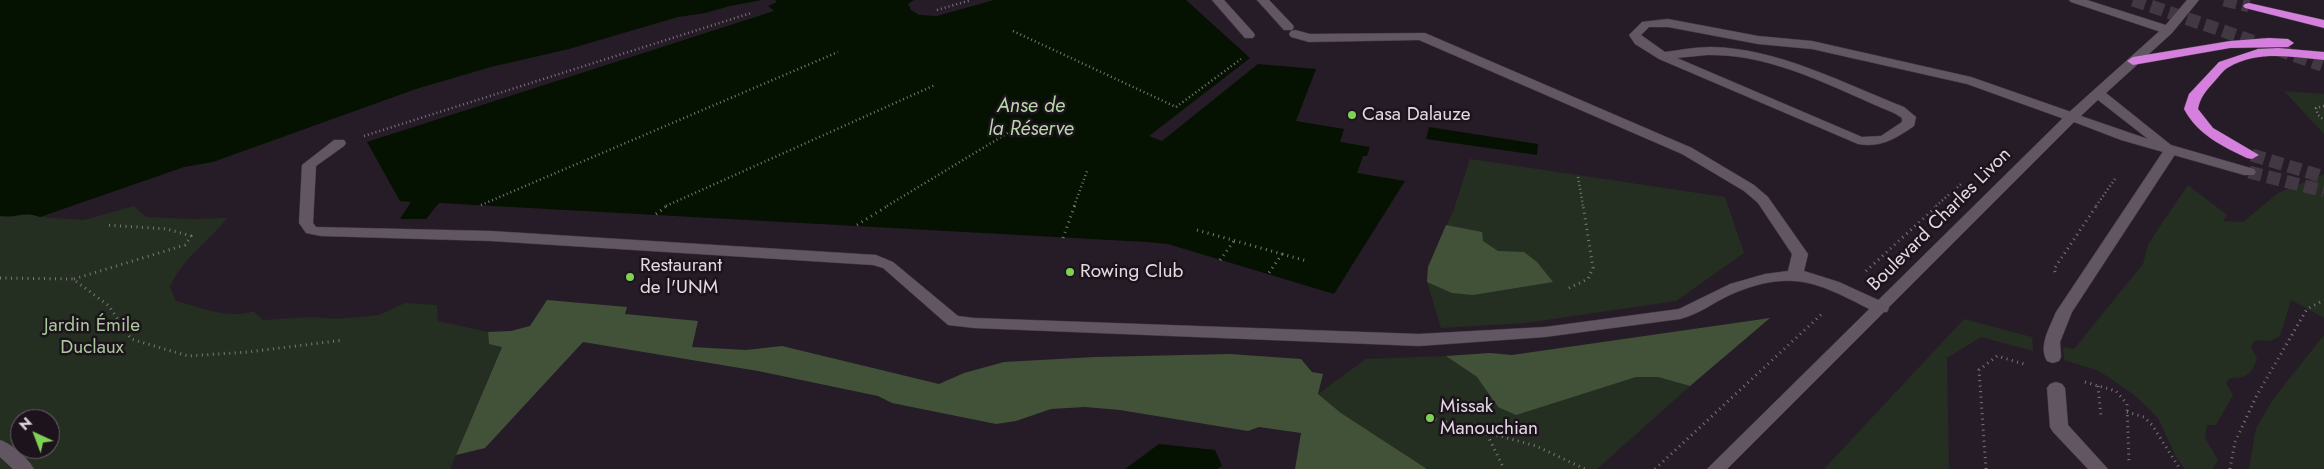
<!DOCTYPE html>
<meta charset="utf-8">
<style>
body{margin:0}
#map{position:relative;width:2324px;height:469px;overflow:hidden;background:#261c27;font-family:Jost,sans-serif}
canvas{display:block}
.north{position:absolute;left:10px;top:409px;width:50px;height:50px;box-sizing:border-box;background:#1d131d;border:1px solid #6b636b;border-radius:50%;rotate:317deg;font-size:14px;font-weight:700;line-height:20px;text-align:center;color:#e1dae1}
.north::after{content:'';display:block;margin:auto;width:18px;height:22px;background:#7ed153;clip-path:polygon(50% 0,100% 100%,50% 72%,0 100%)}
</style>
<div id="map">
<canvas width="2324" height="469"></canvas>
<div class="north">N</div>
</div>
<script>
const g = document.querySelector('canvas').getContext('2d');
g.lineJoin = 'round';
function fillPath(path, color) { g.fillStyle = color; g.fill(path, 'evenodd'); }
function stroke(path, color, width, dash) { g.strokeStyle = color; g.lineWidth = width; g.lineCap = dash ? 'butt' : 'round'; g.setLineDash(dash || []); g.stroke(path); }
function drawText(font, color, halo, rows, align = 'center') {
  g.font = font + ' Jost,sans-serif'; g.lineWidth = 5; g.setLineDash([]); g.textBaseline = 'middle'; g.strokeStyle = halo; g.fillStyle = color; for (const [text, x, y, turn = 0] of rows) {
    g.save(); g.translate(x, y); g.rotate((+turn || 0) * Math.PI / 180); g.textAlign = isNaN(turn) ? turn : align; if (halo) g.strokeText(text, 0, 0); g.fillText(text, 0, 0); g.restore();
  }
}
const green = new Path2D(`
 M2284 91 2324 94V134Z
 M1470 159 1725 197 1744 253 1676 301 1526 323 1441 328 1427 282 1428 267 1454 209Z
 M2324 174V318L2291 300 2280 336 2270 341 2255 340 2251 347 2257 358C2252 374 2247 378 2230 378L2226 383 2233 395 2216 425H2207L2205 438 2218 460 2212 469H2185L2176 457 2158 418 2133 394 2099 371 2064 360 2063 347 2074 349 2143 264 2148 244 2188 185 2227 215 2223 221 2243 222 2278 193Z
 M134 206 146 217 192 219 227 218C209 242 182 258 170 287L176 301C199 307 230 320 253 311L263 320 312 317 336 319 379 315 405 303 437 305 438 321 488 332 489 344 502 346 450 469H0V216L11 217 28 213 40 217 84 220ZM20 419H50V449H20Z
 M1964 319 2032 337 2033 351 1981 337 1947 358 1949 469H1824Z
 M2324 335V469H2249L2256 428 2274 398Z
 M1446 356 1477 377 1498 407 1636 377H1658L1690 386 1597 469H1427L1341 413 1318 394 1366 359Z`);
const forest = new Path2D(`
 M1446 225 1482 232 1483 241 1498 251 1524 252 1537 262 1553 282 1473 295 1452 293 1427 282 1428 267Z
 M547 300 627 307 625 314 698 321 692 347 746 350 782 346 939 384 964 373 1004 362 1095 357 1230 354 1301 359 1312 372 1323 374 1318 394 1341 413 1427 469H1295L1301 433 1259 427 1248 431 1120 410 1085 407 1051 409 1016 421 996 424 892 403 878 396 758 371 583 342 485 448 456 455 502 347 489 344 488 332 511 331 530 326Z
 M1770 318 1690 386 1658 377H1636L1516 415 1498 407 1477 377 1446 356 1490 353 1512 355Z`);
const water = new Path2D(`
 M0 0H762L730 6 705 13 678 17 569 49 491 67 416 89 213 162 184 167 40 217C23 211 17 218 0 216Z
 M775 0H914L908 4 911 10 919 15 937 16 994 0H1186L1250 58 1149 136 1162 141 1258 64 1316 69 1296 121 1344 129 1340 142 1370 147 1367 156H1363L1357 173 1405 181 1334 294 1168 244 1146 242 439 203 426 219H400L411 202 400 201 367 142 774 11 768 6 777 2Z
 M1429 127 1538 144 1537 155 1426 139Z
 M1159 444 1215 450 1222 466 1217 469H1125Z`);
const secondaryTunnel = new Path2D(`
 M2249 172 2324 191`);
const highwayTunnel = new Path2D(`
 M2133 0 2322 65
 M2224 0 2249 6
 M2252 155 2324 177`);
const pathFar1 = new Path2D(`
 M937 10 971 0
 M1013 31 1176 107 1241 59
 M2324 106 2316 108 2318 115 2324 120
 M364 136 751 13
 M1578 177 1583 206
 M481 205 838 52
 M666 206 935 85
 M887 206 1011 131
 M1074 206 1087 171
 M1936 206 1961 184
 M2096 206 2115 179`);
const path = new Path2D(`
 M656 214 668 205
 M857 225 889 205
 M1197 230 1282 254 1268 274
 M1063 238 1075 205
 M1282 254 1307 261
 M1220 260 1234 241
 M1866 271 1938 205
 M2055 272 2054 269 2097 205
 M0 278 73 279 109 306 131 339 188 356 248 352 344 340
 M74 279 185 245 191 236 167 229 105 225
 M1569 288 1588 279 1593 268 1583 205
 M2085 382 2116 391 2127 404 2129 463
 M2098 386 2101 417
 M2127 412 2144 417 2152 425 2180 469
 M1430 418 1486 432 1504 469
 M1486 432 1536 446 1585 469
 M1655 469 1824 312
 M1986 469 1979 370 1997 356 2024 364
 M2230 469 2235 442 2257 395 2307 309 2324 300`);
const lane = new Path2D(`
 M1212 0H1224L1253 32 1255 35 1253 38H1245Z
 M1257 0H1269L1292 24 1294 27 1292 30H1284Z
 M2069 0H2087L2172 27 2174 30 2168 34 2164 33 2071 2Z
 M1668 19 1758 36 1812 41 1971 77 2077 114 2079 117 2072 121 2067 120 1967 84 1812 49 1758 44 1668 27H1649L1641 35 1665 52C1680 50 1696 47 1711 47 1777 48 1843 83 1904 107L1916 117 1914 126C1895 139 1881 148 1858 144L1659 59 1635 44 1629 35 1642 22ZM1707 55C1772 53 1836 89 1894 113L1902 118V122L1881 136 1862 137 1677 58Z
 M1295 30 1310 34 1425 33 1692 148 1754 185 1768 197 1808 254 1804 271 1839 282 1887 304 1889 308 1887 312H1875C1820 284 1794 268 1732 294 1714 302 1700 314 1680 319L1545 337 1419 346 974 328 948 325 883 268 873 265 491 241 321 236 306 233 299 223 302 165 334 140H344L346 143 344 146 316 166 313 223 316 227 491 231 876 255 893 262 958 316 974 318 1419 334 1545 327 1679 309 1730 284 1765 274 1788 271 1792 254 1758 203 1744 191 1682 154 1419 40 1309 42 1291 37 1289 34 1291 31Z
 M2171 146 2178 150 2072 312 2060 342 2061 357 2059 361 2053 363 2047 361C2038 346 2050 327 2056 312L2166 147Z
 M2056 382 2062 384 2065 388 2068 425 2108 469H2088L2053 432 2050 427 2047 388 2050 384Z
 M0 440C12 444 28 458 34 469H13L0 457Z`);
const secondary = new Path2D(`
 M2187 0H2199L2172 33 2106 93 2171 145 2254 169 2256 172 2254 175H2244L2121 140 2074 122 1727 469H1707L2067 114 2164 27ZM2098 100 2148 139 2081 116Z`);
const highway = new Path2D(`
 M2249 3 2324 20V28L2245 8 2243 6 2245 4Z
 M2269 38 2288 39 2294 43 2288 47 2230 48 2133 65 2127 61 2133 57 2230 41Z
 M2278 48 2324 52V60C2293 57 2258 50 2229 67 2223 70 2218 78 2213 83 2205 92 2200 98 2198 109L2213 128 2259 155 2252 159 2247 158C2222 146 2198 135 2184 109L2189 94 2219 62 2258 49Z`);
const markers = [
 [1352,115,5,"#7ed153"],
 [1070,272,5,"#7ed153"],
 [630,277,5,"#7ed153"],
 [1430,418,5,"#7ed153"]
];
const poiNames = [
 ["Casa Dalauze",1362,115],
 ["Restaurant",640,266],
 ["de l'UNM",640,288],
 ["Rowing Club",1080,272],
 ["Missak",1440,407],
 ["Manouchian",1440,429]
];
const streetNames = [
 ["Boulevard Charles Livon",1940,220,-45]
];
const parkNames = [
 ["Jardin Émile",92,326],
 ["Duclaux",92,348]
];
const waterNames = [
 ["Anse de",1031,107],
 ["la Réserve",1031,130]
];
fillPath(green, '#252f21');
fillPath(forest, '#415239');
fillPath(water, '#051201');
stroke(secondaryTunnel, '#423843', 13, [13, 6]);
stroke(highwayTunnel, '#423843', 13, [13, 6]);
stroke(lane, '#413a42', 1);
stroke(secondary, '#413a42', 1);
stroke(highway, '#413a42', 1);
stroke(pathFar1, '#7e757e', 2.5, [1, 3]);
stroke(path, '#7e757e', 3, [1, 4.5]);
fillPath(lane, '#615662');
fillPath(secondary, '#615662');
fillPath(highway, '#d580dc');
for (const [x, y, r, color] of markers) { const dot = new Path2D(); dot.arc(x, y, r, 0, 2 * Math.PI); g.fillStyle = color; g.fill(dot); stroke(dot, '#1d131d', 2); }
drawText('19px', '#e1dae1', '#1d131d', poiNames, 'left');
drawText('19px', '#e1dae1', '#1d131d', streetNames);
drawText('19px', '#a9ca9a', '#1d131d', parkNames);
drawText('italic 20px', '#b7d9a9', '#1d131d', waterNames);
</script>
